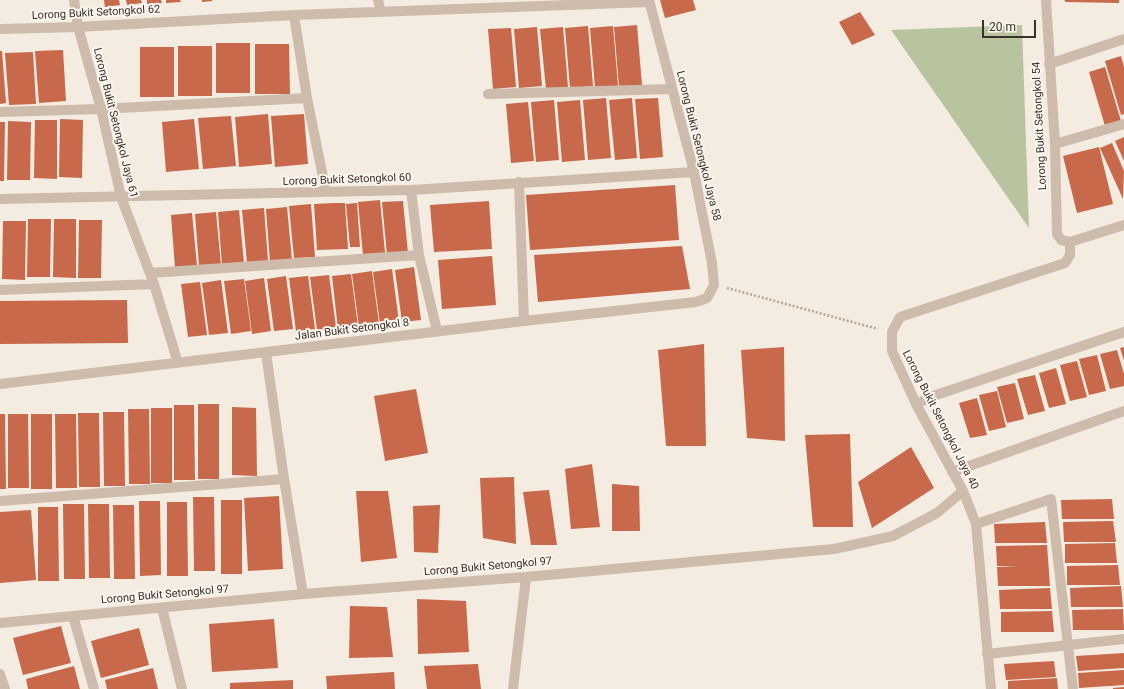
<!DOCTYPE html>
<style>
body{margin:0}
#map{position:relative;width:1124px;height:689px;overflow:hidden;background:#f4ebe1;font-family:Roboto,sans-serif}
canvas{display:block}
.scale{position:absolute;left:982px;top:20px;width:54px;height:18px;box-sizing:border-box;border:2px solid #3b302b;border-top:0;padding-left:5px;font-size:12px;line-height:14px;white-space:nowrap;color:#3b302b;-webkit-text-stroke:3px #fbf5ee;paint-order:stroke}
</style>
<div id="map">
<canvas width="1124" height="689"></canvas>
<div class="scale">20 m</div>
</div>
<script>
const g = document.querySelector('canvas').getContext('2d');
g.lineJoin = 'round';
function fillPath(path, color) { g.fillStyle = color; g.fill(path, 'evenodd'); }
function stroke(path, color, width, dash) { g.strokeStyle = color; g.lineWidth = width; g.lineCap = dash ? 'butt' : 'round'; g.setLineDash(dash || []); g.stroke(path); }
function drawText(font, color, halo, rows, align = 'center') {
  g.font = font + ' Roboto,sans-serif'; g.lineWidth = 4; g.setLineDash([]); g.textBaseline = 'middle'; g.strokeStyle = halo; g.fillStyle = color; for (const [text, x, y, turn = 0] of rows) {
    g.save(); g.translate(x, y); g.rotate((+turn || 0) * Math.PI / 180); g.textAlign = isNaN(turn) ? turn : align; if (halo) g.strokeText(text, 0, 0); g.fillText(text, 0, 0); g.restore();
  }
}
const green = new Path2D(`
 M1022 25V26L1029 228 891 30Z`);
const building = new Path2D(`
 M104 0H119L120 5 105 7Z
 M126 0H141L142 3 127 5Z
 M147 0H161L162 3 147 4Z
 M166 0H180L181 2 166 3Z
 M202 0H212V1L202 2Z
 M660 0H693L696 10 665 18Z
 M1065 0H1119V3L1065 2Z
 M860 12 875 35 852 45 839 22Z
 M637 25 642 85 619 87 614 27Z
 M588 26 593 86 570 88 565 28Z
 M613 26 618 86 595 88 590 28Z
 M537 27 542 86 519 88 514 29Z
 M563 27 568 87 546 89 540 29Z
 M511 28 516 87 493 89 488 29Z
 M216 43H250V93H216Z
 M255 44H289L290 94H255Z
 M178 46H212V96H178Z
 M140 47H174V97H140Z
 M63 50 66 101 39 103 35 51Z
 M0 51H2L6 103 0 104Z
 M33 52 36 104 9 105 5 53Z
 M1121 56 1124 67V114L1121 115 1105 61Z
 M1105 67 1121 121 1105 126 1089 72Z
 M606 98 611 158 588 160 583 100Z
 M632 98 637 158 615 160 609 100Z
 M658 98 663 157 640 159 635 99Z
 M554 100 559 160 536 162 531 102Z
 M580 100 585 160 562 162 557 102Z
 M528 102 534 161 511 163 506 104Z
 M268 114 272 164 239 167 235 117Z
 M304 114 308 164 275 167 271 116Z
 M231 116 236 166 203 169 198 118Z
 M60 119 83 120 82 178 59 177Z
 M194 119 199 169 166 172 162 122Z
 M35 120H57V179L34 178Z
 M8 121 31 122 30 180H7Z
 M0 122H5L4 181H0Z
 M1124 137V161L1115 141Z
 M1112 143 1124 171 1123 199 1100 148Z
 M1099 147 1113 204 1077 213 1063 156Z
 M675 185 679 240 530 250 526 195Z
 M380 200 385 253 363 255 358 202Z
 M403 201 408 253 387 255 382 202Z
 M489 201 492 249 434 252 430 205Z
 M335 203H345L348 249 317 250 314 204Z
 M357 203 360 247H350L346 204Z
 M311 204 315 257 294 258 289 206Z
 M287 207 292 260 270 262 266 209Z
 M264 208 268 261 247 263 242 210Z
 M239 210 244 263 222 265 218 212Z
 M216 212 221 265 199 266 195 214Z
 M192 213 197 266 175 268 171 215Z
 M28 219H51L50 277H27Z
 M54 219H76V278L53 277Z
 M79 220H102L101 278H78Z
 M3 221H26L25 280 2 279Z
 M682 246 690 289 538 302 534 255Z
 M492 256 496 305 442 309 438 260Z
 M414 267 421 320 402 322 395 270Z
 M392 269 399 322 380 324 373 272Z
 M372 271 379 324 359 327 352 274Z
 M351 274 358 326 338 329 332 276Z
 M329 275 336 327 317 330 310 277Z
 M286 276 293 329 274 331 267 279Z
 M308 276 315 329 296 331 289 278Z
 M264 278 271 331 252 334 245 281Z
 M244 279 251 331 231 334 224 281Z
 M221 280 228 333 209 335 202 283Z
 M200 282 207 335 188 337 181 284Z
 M127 300 128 343 0 344V301Z
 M704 344 706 446H666L658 350Z
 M784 347 785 441 747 438 741 350Z
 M1124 347V361L1120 348Z
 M1117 350 1124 374V386L1110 389 1100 354Z
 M1097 355 1106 391 1089 395 1079 359Z
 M1077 361 1087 397 1070 401 1060 365Z
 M1056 368 1066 404 1049 408 1039 373Z
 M1035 375 1045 411 1028 415 1017 379Z
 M1015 383 1024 419 1007 423 997 387Z
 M416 389 428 453 385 461 374 396Z
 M997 391 1006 427 989 431 979 395Z
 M977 398 987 435 970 438 959 403Z
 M198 404H219V479H198Z
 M174 405H194L195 480H174Z
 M232 407 256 408 257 476 232 475Z
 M151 408H172V483H151Z
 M128 409H149L150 484H129Z
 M103 412H124L125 486H104Z
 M78 413H99L100 487H79Z
 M0 414H5L6 489H0Z
 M8 414H28L29 488H8Z
 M31 414H52V489H31Z
 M55 414H76L77 488H56Z
 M850 434 853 527H813L805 435Z
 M911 447 934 488 872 528 858 482Z
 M592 464 600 527 571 529 565 469Z
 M514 477 516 544 483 538 480 478Z
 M612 484 639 486 640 531H612Z
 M549 490 557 545H531L523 492Z
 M356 491H388L397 558 361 562Z
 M279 496 283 569 248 571 244 498Z
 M193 497H214L215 571H194Z
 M1112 499 1114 519H1062L1061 500Z
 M221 500H242V574H221Z
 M139 501H160L161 575 140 576Z
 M167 502H187L188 576H167Z
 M63 504H84L85 579H64Z
 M88 504H109L110 578H89Z
 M113 505H134L135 579H114Z
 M440 505 438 553 414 552 413 506Z
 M38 507H58L59 581H38Z
 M31 510 36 580 0 583V512Z
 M1113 521 1116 542H1064L1063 522Z
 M1045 522 1047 543H995L994 524Z
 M1115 543 1117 563H1065V544Z
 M1047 545 1050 586H998L997 567 1018 566H997L996 546Z
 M1118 565 1120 585H1067V566Z
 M1121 586 1123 607H1071L1070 588Z
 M1050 588 1052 609H1000L999 590Z
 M417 599 466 601 469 652 418 654Z
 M350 606 387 607 393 657 349 658Z
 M1123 609 1124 630H1073L1072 610Z
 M1052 611 1054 632H1001V612Z
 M274 619 278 668 212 672 209 624Z
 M61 626 71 663 23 675 13 638Z
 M139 628 149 665 101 678 91 641Z
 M1124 653V668L1078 671 1076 656Z
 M1054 661 1056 677 1006 680 1004 664Z
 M478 664 481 689H427L424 666Z
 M74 666 80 689H28L26 679Z
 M153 668 158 689H107L105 680Z
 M1124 670V685L1079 688 1078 673Z
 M394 672 395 689H327L326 676Z
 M1057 678 1058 689H1008V681Z
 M293 680V689H230V683Z
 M1124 687V689H1113V688Z`);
const path = new Path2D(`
 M727 288 878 329`);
const minor = new Path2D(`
 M74 0 78 27 101 109 121 197 154 284 178 363
 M378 0 381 12
 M1046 0 1055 144 1057 234 1061 240 1070 242 1124 225
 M294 15 307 98 326 192
 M0 29 78 27 294 15 649 2
 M1049 64 1124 39
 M488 94 672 89
 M0 112 101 109 307 98
 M1055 144 1124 124
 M519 182 524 321
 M411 190 419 255 437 331
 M0 199 411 190 694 172
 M150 273 419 255
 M0 290 154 284
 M266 353 284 479 303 594
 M0 384 524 321 696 302 707 298 714 285 712 263 694 172 649 0
 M916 404 933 396 1124 332
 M952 472 1124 411
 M0 501 284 479
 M976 524 1051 499 1073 689
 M162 608 182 689
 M73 616 94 689
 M0 623 303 594 526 577 834 549 893 536 937 513 963 491
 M987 654 1124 639
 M0 674 5 689
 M513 689 526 577
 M991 689 976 524 963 491 916 404 892 351V332L900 317 1065 263 1070 255V242`);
const streetNames = [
 ["Lorong Bukit Setongkol 62",96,13,-3],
 ["Lorong Bukit Setongkol Jaya 61",115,123,76],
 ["Lorong Bukit Setongkol 54",1040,126,-93],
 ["Lorong Bukit Setongkol Jaya 58",698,146,76],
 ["Lorong Bukit Setongkol 60",347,180,-2],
 ["Jalan Bukit Setongkol 8",352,330,-7],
 ["Lorong Bukit Setongkol Jaya 40",940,420,63],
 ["Lorong Bukit Setongkol 97",488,567,-5],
 ["Lorong Bukit Setongkol 97",165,595,-5]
];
fillPath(green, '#b8c4a0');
fillPath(building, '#c8694b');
stroke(path, '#b9a596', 2.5, [2, 2]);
stroke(minor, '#cdbbac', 10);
drawText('11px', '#3b302b', '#fbf5ee', streetNames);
</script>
